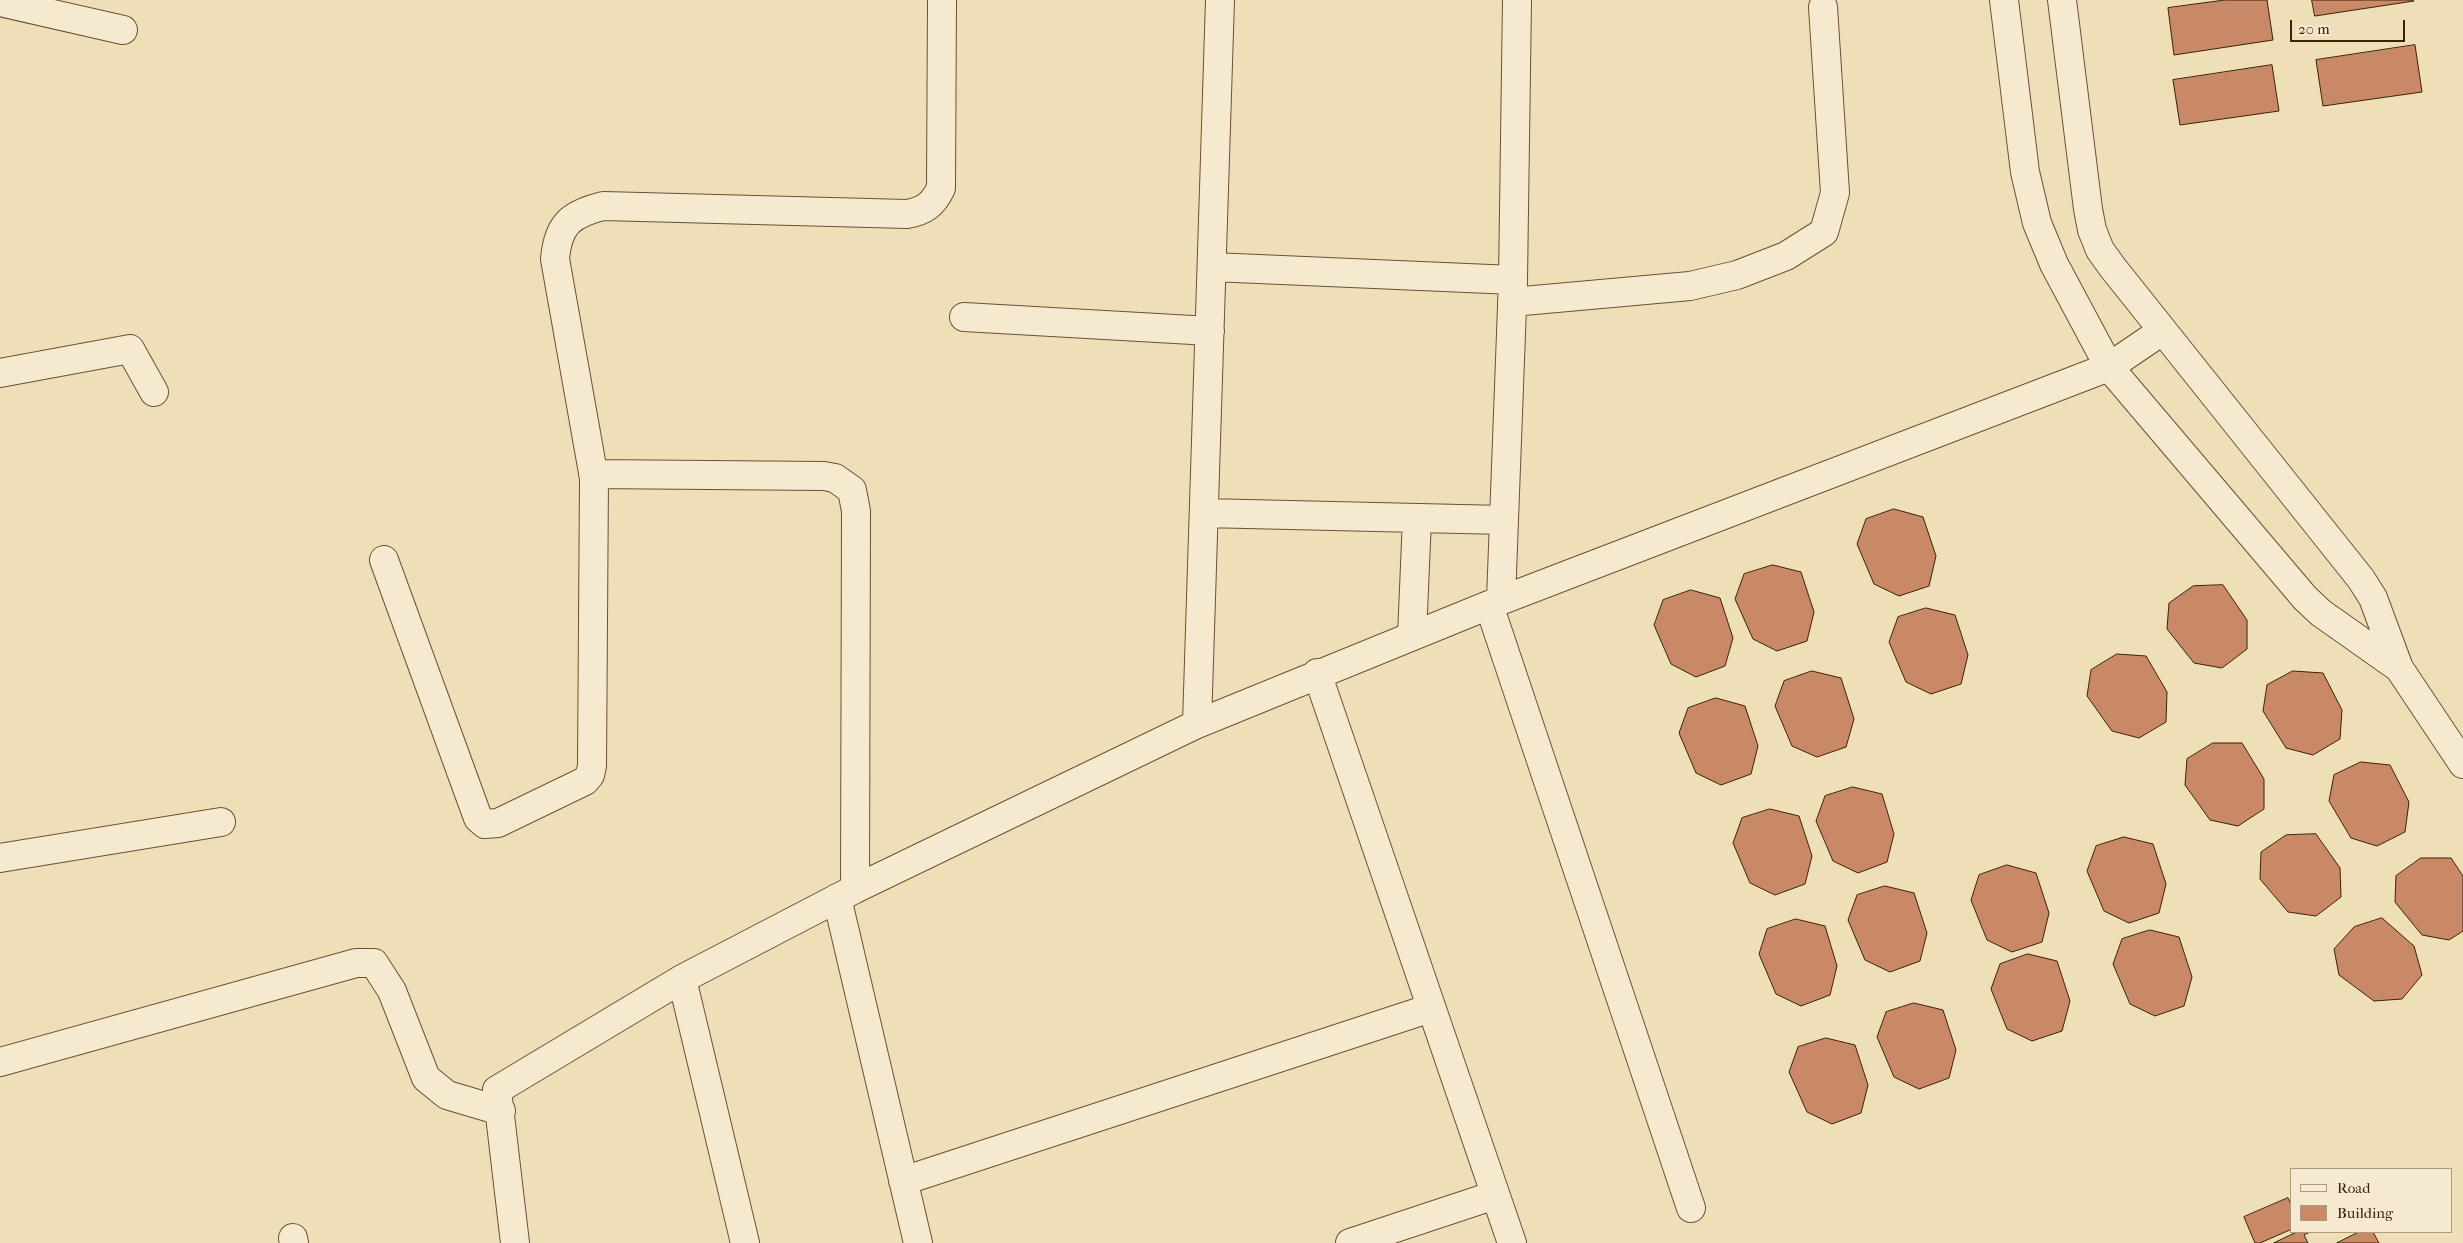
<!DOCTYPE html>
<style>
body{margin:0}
#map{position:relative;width:2463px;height:1243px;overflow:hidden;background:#efdfb6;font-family:"IM FELL French Canon",serif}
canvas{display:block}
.legend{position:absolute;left:2290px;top:1168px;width:162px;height:65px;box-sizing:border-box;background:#f5ead0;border:1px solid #ab9982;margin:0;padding:6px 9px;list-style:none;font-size:15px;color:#3d200c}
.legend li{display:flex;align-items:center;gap:10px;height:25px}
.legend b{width:25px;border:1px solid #ab9982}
.scale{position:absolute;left:2290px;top:20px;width:115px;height:22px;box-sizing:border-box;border:2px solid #3d200c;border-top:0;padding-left:6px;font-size:15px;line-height:18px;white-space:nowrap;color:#3d200c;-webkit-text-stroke:4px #f5ead0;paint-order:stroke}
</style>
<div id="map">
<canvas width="2463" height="1243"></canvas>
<ul class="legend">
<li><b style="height:6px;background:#f5ead0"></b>Road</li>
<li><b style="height:14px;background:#ca8966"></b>Building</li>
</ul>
<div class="scale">20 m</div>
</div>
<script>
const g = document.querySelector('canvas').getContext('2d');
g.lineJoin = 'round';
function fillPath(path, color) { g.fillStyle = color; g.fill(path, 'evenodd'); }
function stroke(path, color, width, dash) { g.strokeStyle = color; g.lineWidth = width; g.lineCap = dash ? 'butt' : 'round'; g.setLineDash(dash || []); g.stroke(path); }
const building = new Path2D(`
 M2225 0H2267L2273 40 2174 55 2168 8Z
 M2312 0H2413L2414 1 2315 16Z
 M2415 45 2422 92 2323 106 2316 60Z
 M2272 65 2279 111 2180 125 2173 80Z
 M1894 509 1923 517 1936 556 1929 586 1899 596 1874 584 1857 544 1866 519Z
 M1773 565 1801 572 1814 612 1807 641 1777 651 1753 639 1735 599 1744 574Z
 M2223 585 2247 620V649L2222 668 2194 663 2167 629 2169 603 2193 586Z
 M1691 590 1720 598 1733 638 1725 666 1696 677 1671 664 1654 625 1663 600Z
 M1926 608 1955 615 1968 655 1961 684 1931 694 1906 682 1889 642 1898 617Z
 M2117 654 2146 656 2167 692 2166 722 2139 738 2112 731 2087 696 2091 670Z
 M1812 671 1841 678 1854 719 1846 747 1817 757 1792 746 1775 706 1784 681Z
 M2293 671 2323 673 2342 710 2340 739 2313 755 2286 748 2263 711 2267 685Z
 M1716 698 1745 706 1758 746 1751 774 1721 785 1696 773 1679 733 1688 708Z
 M2213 743H2242L2264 779V809L2238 826 2210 820 2185 785 2187 759Z
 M2361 762 2390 765 2409 802 2405 832 2377 846 2351 838 2329 801 2334 775Z
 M1853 787 1882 794 1894 834 1887 862 1858 873 1833 861 1816 821 1825 796Z
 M1770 809 1799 816 1812 856 1805 884 1775 895 1750 883 1733 843 1742 818Z
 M2316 834 2340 868 2341 897 2316 916 2288 912 2260 879 2261 852 2286 835Z
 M2124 837 2153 844 2166 884 2159 913 2129 923 2104 911 2087 871 2096 846Z
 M2421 858H2451L2463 876V931L2449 940 2422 935 2395 902 2396 876Z
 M2007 865 2036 873 2049 913 2042 942 2012 952 1987 940 1971 900 1979 875Z
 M1885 886 1914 893 1927 933 1920 961 1890 972 1865 960 1848 920 1857 895Z
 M2382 918 2414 946 2422 975 2402 999 2374 1001 2339 975 2334 949 2354 927Z
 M1796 919 1825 926 1837 966 1830 995 1801 1006 1776 994 1759 954 1767 929Z
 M2150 930 2179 937 2192 977 2184 1006 2155 1016 2130 1004 2113 964 2122 939Z
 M2028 954 2057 961 2070 1001 2062 1031 2032 1041 2007 1029 1991 989 2000 964Z
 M1914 1003 1943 1010 1956 1050 1949 1078 1919 1089 1894 1077 1877 1037 1886 1012Z
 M1826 1038 1855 1045 1868 1085 1861 1113 1832 1124 1807 1112 1789 1072 1798 1047Z
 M2288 1198 2292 1206V1229L2260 1243H2255L2244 1217Z
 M2297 1232H2310L2304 1235 2308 1243H2274Z
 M2359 1232H2373L2379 1243H2337Z`);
const minor = new Path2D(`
 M0 2 123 30
 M1212 267 1513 280
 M1512 302 1690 286 1737 275 1786 256 1824 232 1835 193 1823 7
 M964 317 1210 331
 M0 373 130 349 154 392
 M593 474 824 476 835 478 852 490 856 511 855 889
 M1204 513 1504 520
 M384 560 478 818 485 824 498 823 585 781 590 775 592 766 594 478 555 259C558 224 571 214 603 206L907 214C924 211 933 205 941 188L942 0
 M1501 600 1513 280 1517 0
 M1489 605 1691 1208
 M1412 636 1417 518
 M1317 673 1512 1243
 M1197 724 1220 0
 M0 858 221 822
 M837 898 918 1243
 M682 979 745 1243
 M0 1062 356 963H374L392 991 426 1078 447 1095 501 1111
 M903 1181 1431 1008
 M293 1238 294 1243
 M515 1243 497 1090 682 979 855 889 1197 724 1489 605 2109 367 2162 331
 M1350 1243 1495 1195`);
const tertiary = new Path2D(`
 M2004 0 2025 172 2037 223 2054 264 2109 367 2305 598 2321 613 2399 668
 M2062 0 2088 209 2092 230 2100 250 2113 268 2361 579 2373 598 2399 668 2463 764`);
fillPath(building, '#ca8966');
stroke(building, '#3d200c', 1);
stroke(minor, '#6a5036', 30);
stroke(tertiary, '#6a5036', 30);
stroke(minor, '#f5ead0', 28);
stroke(tertiary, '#f5ead0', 28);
</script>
